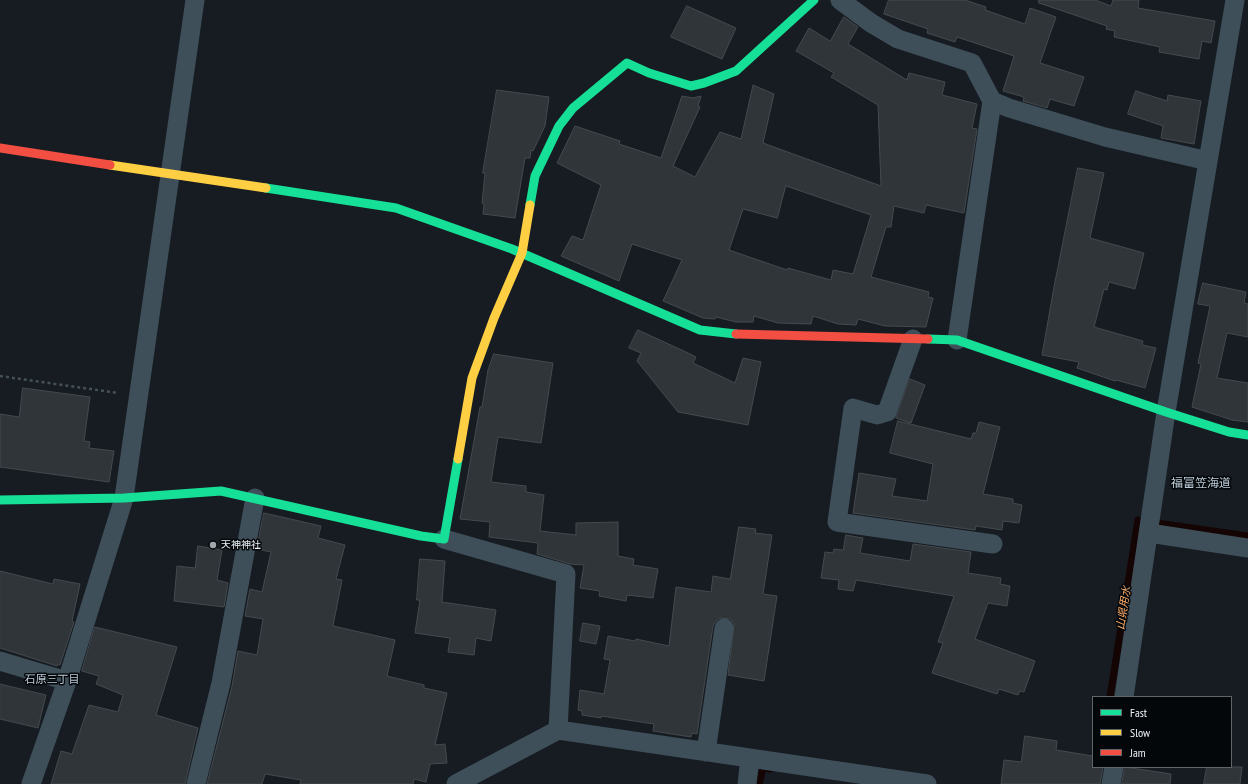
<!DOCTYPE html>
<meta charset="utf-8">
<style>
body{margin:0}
#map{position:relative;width:1248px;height:784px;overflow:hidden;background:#161c22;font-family:"PT Sans Narrow",sans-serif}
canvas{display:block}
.legend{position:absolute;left:1092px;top:696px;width:140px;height:72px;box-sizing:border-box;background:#04070a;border:1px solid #60656a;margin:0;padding:5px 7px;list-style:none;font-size:12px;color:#ebf3f9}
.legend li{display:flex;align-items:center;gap:8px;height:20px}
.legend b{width:20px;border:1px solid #60656a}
</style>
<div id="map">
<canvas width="1248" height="784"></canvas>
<ul class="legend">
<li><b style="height:5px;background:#16e098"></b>Fast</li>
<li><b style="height:5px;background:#ffcf43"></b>Slow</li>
<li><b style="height:5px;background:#f24e42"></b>Jam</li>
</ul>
</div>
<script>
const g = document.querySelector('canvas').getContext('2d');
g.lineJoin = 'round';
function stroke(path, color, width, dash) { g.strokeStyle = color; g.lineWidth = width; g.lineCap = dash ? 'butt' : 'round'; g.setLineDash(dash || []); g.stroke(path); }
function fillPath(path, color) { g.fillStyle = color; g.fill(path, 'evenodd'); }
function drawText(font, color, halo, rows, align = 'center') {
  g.font = font + ' "PT Sans Narrow","Noto Sans JP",sans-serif'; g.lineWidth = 3; g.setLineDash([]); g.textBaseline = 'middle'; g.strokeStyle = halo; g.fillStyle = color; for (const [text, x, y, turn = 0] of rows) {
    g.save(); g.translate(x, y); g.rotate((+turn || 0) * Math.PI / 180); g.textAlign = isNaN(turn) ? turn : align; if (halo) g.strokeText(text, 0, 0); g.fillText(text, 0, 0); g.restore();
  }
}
const stream = new Path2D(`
 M1157 523 1248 536
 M1110 697 1138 520
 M759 784 763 768 770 769`);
const building = new Path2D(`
 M889 0H965L986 7 985 10 1025 24 1030 8 1056 17 1040 63 1084 77 1074 106 1050 99 1047 108 1023 101 1024 97 1003 91 1014 56 957 37 955 42 927 33 928 29 884 14Z
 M1039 0H1095L1111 6 1113 0H1139L1138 8 1215 21 1211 43 1202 41 1199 59 1159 52 1160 47 1114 37 1115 31 1106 29 1107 26 1039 3Z
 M687 6 736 28 722 59 671 37Z
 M844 17 858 27 848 44 907 80 909 73 945 82 942 95 977 104 972 128 977 129 964 213 926 205 924 213 894 206 891 227H886L871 277 929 292 928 297 933 298 926 327 885 326 858 319 856 325 838 324 813 316 811 324 778 323 754 316 753 322H736L716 317 715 319 703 318 663 301 682 260 632 244 619 281 561 256 572 236 583 240 601 185 557 163 575 126 620 141 619 144 661 158 682 96 693 98 701 96 698 106 700 107 673 166 695 177 720 132 741 139 753 85 774 94 763 143 881 186 878 105 831 77 834 73 796 51 809 28 830 41ZM786 186 871 215 853 274 833 270 831 280 788 268 787 270 729 250 743 209 777 218Z
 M497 90 549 97 545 126 533 151 531 150 530 158H525L515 218 483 214 484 204 482 203 485 173H483Z
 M1136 91 1167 101 1168 95 1201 101 1194 144 1161 138 1163 126 1128 114Z
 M1078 168 1104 173 1090 238 1144 253 1135 289 1109 282 1107 290 1104 289 1094 327 1143 341 1142 345 1156 348 1145 388 1116 380 1115 381 1077 368 1079 362 1042 355 1054 287Z
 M1203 283 1246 292 1244 303 1248 304V337L1227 333 1217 378 1248 383V422L1232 420 1192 407 1201 364 1198 363 1210 306 1198 304Z
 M638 330 686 352 696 357 693 363 735 383 743 358 761 362 748 425 678 412 637 361 641 353 629 348Z
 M494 354 553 363 541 443 498 437 491 482 526 486V492L544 495 540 531 576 535V523L618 522V556L634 559 633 565 658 569 653 598 627 595 626 601 599 596 600 591 580 588 584 565 570 564 537 554 538 543 489 537 490 522 460 519 480 407H482L488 370Z
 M910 379 925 385 911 423 896 418Z
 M23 388 90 397 84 441 90 442 89 448 114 451 109 482 0 467V414L19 417Z
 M898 421 971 439 973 433H976L979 422 1000 427 983 494 1013 499V503L1022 505 1019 523 1003 521 1002 530 976 526 975 530 853 513 859 473 896 479 892 496 927 501 933 464 890 453Z
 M264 513 321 526 318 538 345 545 336 579 342 580 333 626 395 640 387 676 424 685V688L447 693 435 745 445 744 447 763 430 764 426 782 414 779 413 784H300L301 780 265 774 262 784H207L232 686 238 651 257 655 263 619 245 616 250 589 262 592 271 552 257 549Z
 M739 527 756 529 755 533 772 535 763 594 777 596 764 681 728 675 734 624 730 619 720 618 716 621 713 626 697 734 692 733 691 737 653 731 654 724 601 716V718L582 715V711L578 710 580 690 604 694 610 660 604 659 608 636 635 641 636 639 669 646 676 587 711 592 713 576 730 579Z
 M846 535 863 538 860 553 910 561 913 544 971 552 968 573 1001 578 1000 584 1010 586 1007 606 988 603 975 639 1035 661 1024 692 1020 691 1018 695 999 689 997 694 932 673 943 643 938 642 954 596 856 580 853 591 838 589 839 580 821 578 825 552 833 553 834 549 843 550Z
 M198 546 222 550 217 580 228 583 224 607 174 601 177 566 195 568Z
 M420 559 445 561 442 602 496 610 491 641 476 638 474 655 448 652 450 638 415 633 420 600H417Z
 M0 571 53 584 54 579 80 584 72 621 74 622 60 665 58 664 57 666 0 648Z
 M583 623 600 626 596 644 580 641Z
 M95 627 177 647 156 715 198 728 185 784H51L61 751 72 754 89 705 118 712 123 695 96 684 99 676 82 671Z
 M0 684 46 695 38 728 0 719Z
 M1025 736 1057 741 1056 750 1093 756V767H1103L1100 784H1001L1004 760 1021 762Z
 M1125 767 1171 774 1170 784H1122Z
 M1207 767H1242L1240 784H1204Z`);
const path = new Path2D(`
 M0 376 118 393`);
const street = new Path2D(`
 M840 0 871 23 898 39 972 63 992 101 1009 108 1105 137 1208 161
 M913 339 887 412 877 415 853 408 837 522 993 544
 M957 340 992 101
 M1149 533 1248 548
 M444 539 566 574 558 730
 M0 661 67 681
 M1124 697 1166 412 1235 0
 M706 752 724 628
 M31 784 67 681 124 498 195 0
 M196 784 221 683 255 498
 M456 784 558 730 927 784
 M747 784 750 758
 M1111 784 1114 767`);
const fast = new Path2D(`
 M266 188 396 208 512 249 700 330 736 334
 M530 205 535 176 559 126 573 108 627 63 649 73 691 86 704 83 736 71 814 0
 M928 339 957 340 1166 412 1229 432 1248 435
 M0 500 124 498 221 491 421 536 444 539 458 459`);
const slow = new Path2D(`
 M110 165 266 188
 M458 459 472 378 494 318 522 253 530 205`);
const jam = new Path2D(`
 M0 148 110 165
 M736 334 928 339`);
const markers = [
 [213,545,4,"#a0a8ae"]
];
const poiNames = [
 ["天神神社",221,545]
];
const waterNames = [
 ["山県用水",1124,608,-81]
];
const neighbourhoodNames = [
 ["石原三丁目",52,680]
];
const quarterNames = [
 ["福富笠海道",1201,484]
];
stroke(stream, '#140403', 7);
fillPath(building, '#30353a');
stroke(building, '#444a4f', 1);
stroke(path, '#455058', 2.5, [3, 3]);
stroke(street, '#3e4f5a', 19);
stroke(fast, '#16e098', 9);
stroke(slow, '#ffcf43', 9);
stroke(jam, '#f24e42', 9);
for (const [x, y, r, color] of markers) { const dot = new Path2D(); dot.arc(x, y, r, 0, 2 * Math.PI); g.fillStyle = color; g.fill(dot); stroke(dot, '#04070a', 1.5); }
drawText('10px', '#ebf3f9', '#04070a', poiNames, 'left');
drawText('italic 11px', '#faab69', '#04070a', waterNames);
drawText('11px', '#bdccd9', '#04070a', neighbourhoodNames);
drawText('12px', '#bdccd9', '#04070a', quarterNames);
</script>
